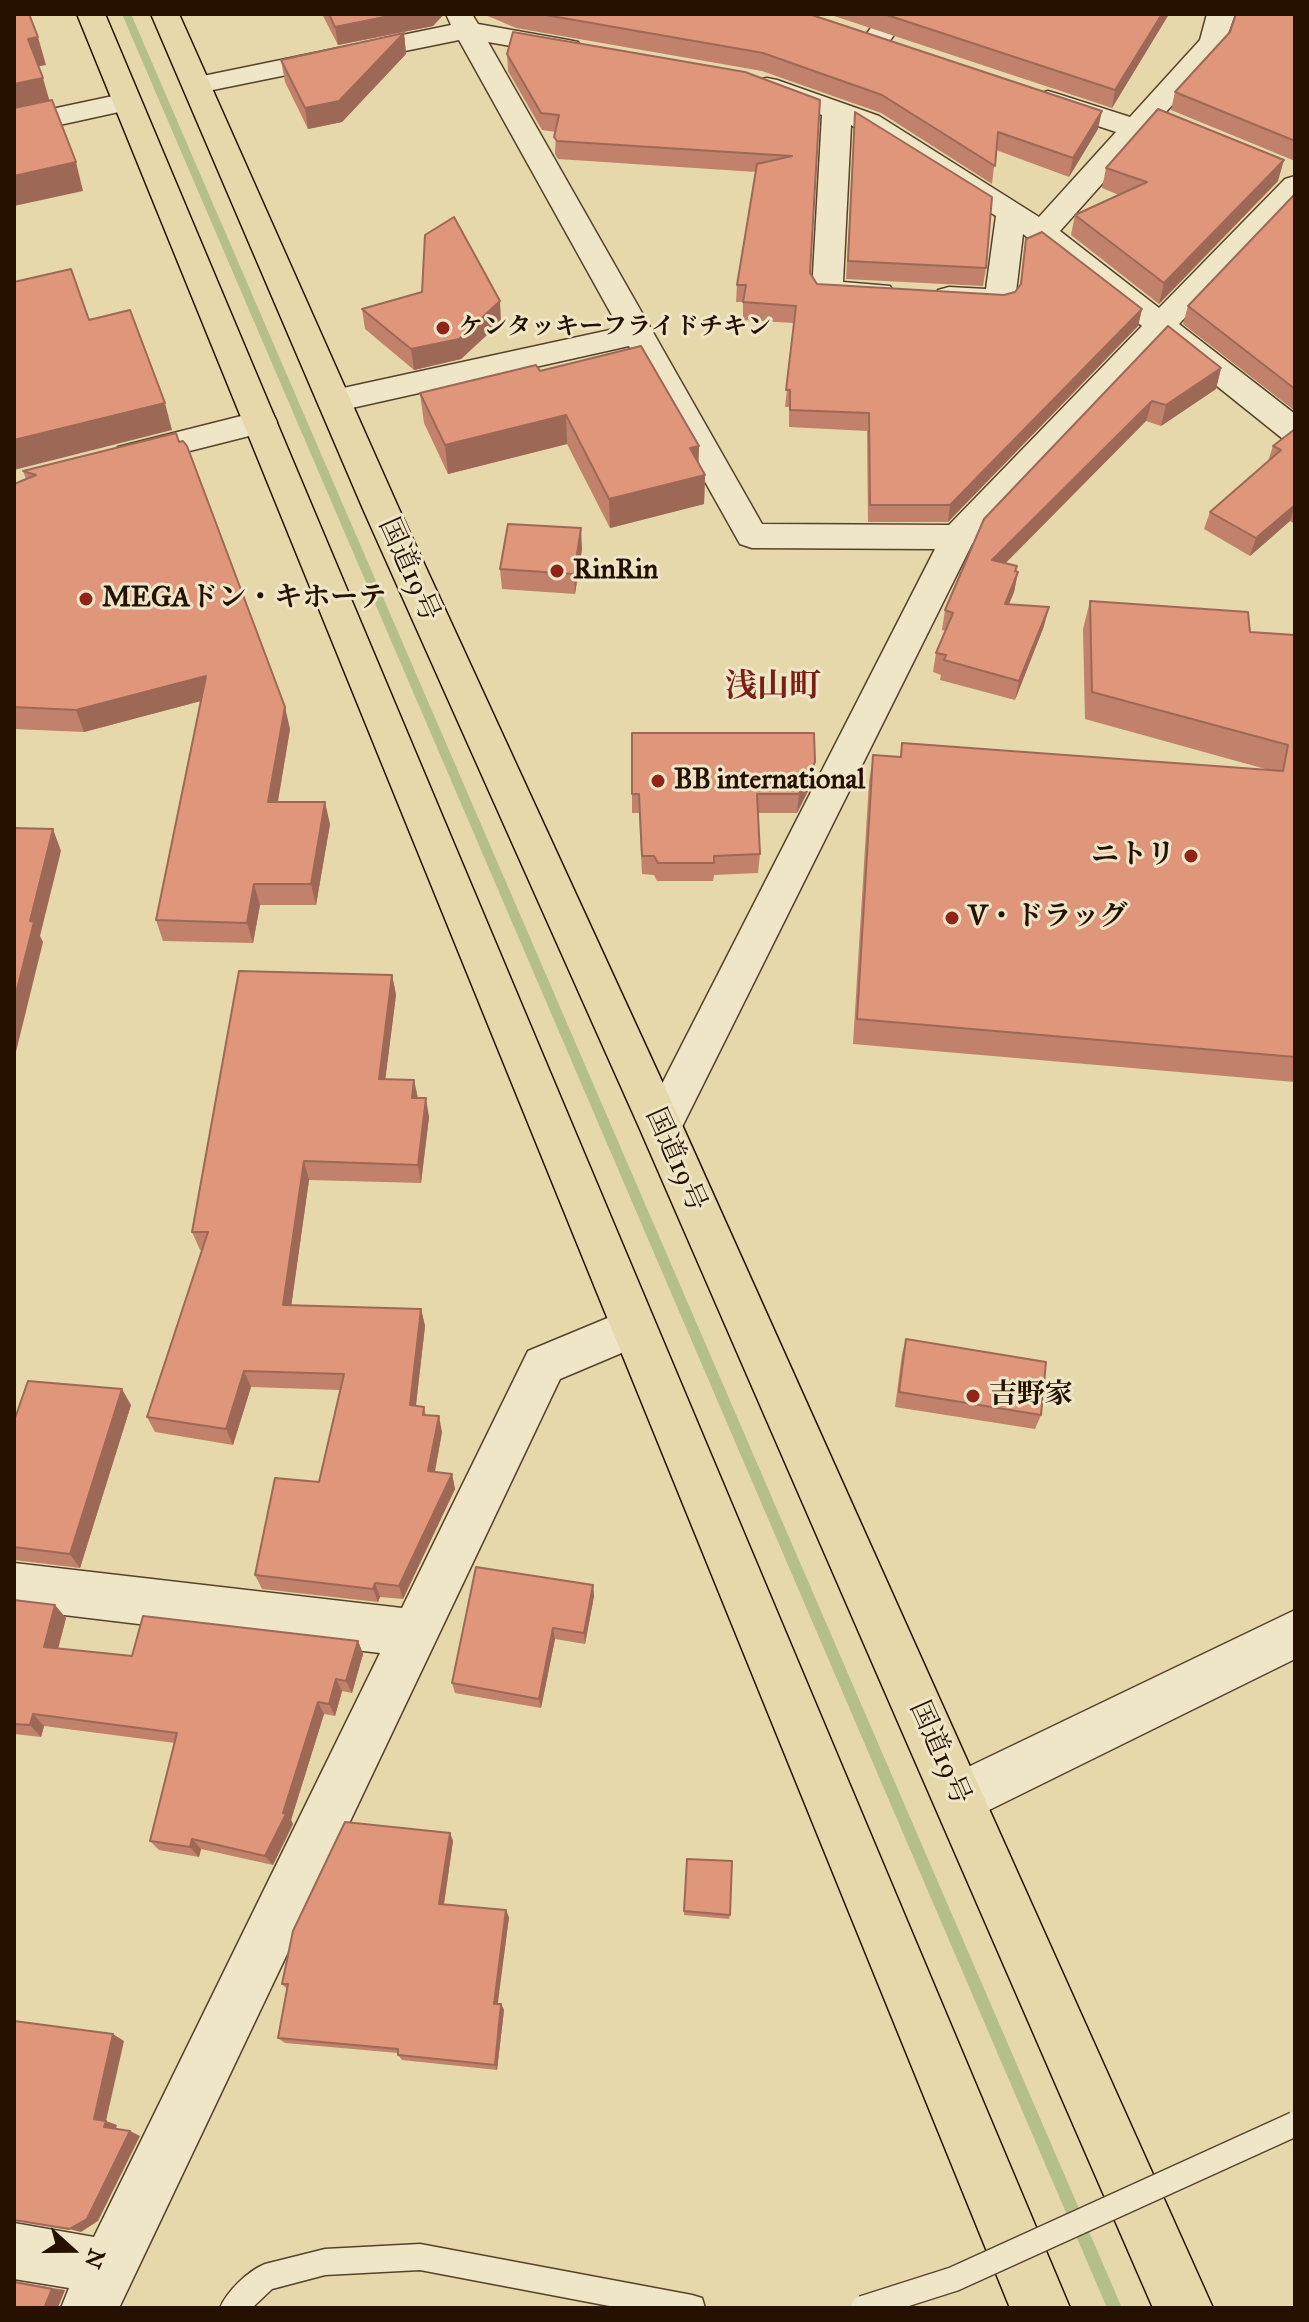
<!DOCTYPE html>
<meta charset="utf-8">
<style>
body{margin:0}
#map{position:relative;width:1309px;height:2322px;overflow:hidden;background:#e6d8aa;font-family:"IM FELL Great Primer",serif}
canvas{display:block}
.frame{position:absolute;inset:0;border:16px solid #261000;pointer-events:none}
.north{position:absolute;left:32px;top:2210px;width:80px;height:80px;-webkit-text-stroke:6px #efe6c8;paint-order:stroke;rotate:111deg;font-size:22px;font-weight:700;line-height:32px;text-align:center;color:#261000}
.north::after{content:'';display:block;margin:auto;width:28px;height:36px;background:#261000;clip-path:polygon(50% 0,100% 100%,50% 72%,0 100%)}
</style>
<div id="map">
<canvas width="1309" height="2322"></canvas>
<div class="frame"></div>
<div class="north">N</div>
</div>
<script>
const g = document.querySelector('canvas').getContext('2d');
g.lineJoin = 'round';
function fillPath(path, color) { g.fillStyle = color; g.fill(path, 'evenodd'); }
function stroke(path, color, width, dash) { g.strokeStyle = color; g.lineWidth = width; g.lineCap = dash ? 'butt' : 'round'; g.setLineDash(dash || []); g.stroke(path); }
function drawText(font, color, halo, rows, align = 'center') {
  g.font = font + ' "IM FELL Great Primer","Noto Serif JP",serif'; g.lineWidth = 6; g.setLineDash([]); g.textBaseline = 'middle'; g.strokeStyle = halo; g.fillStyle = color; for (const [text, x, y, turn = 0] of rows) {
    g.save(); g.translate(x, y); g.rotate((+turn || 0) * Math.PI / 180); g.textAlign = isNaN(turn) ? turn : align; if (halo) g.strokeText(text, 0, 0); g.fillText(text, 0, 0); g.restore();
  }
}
const green = new Path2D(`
 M122 14H131L1122 2308H1107Z`);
const lane = new Path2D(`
 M420 2244 692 2295 702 2298 705 2308H620L420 2270 325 2275 272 2289 252 2308H220C227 2291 248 2271 265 2264L325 2249Z`);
const street = new Path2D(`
 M446 14H472L478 24 568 40 578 42 582 48 578 54 568 56 488 42 762 524 949 525 1142 326 1023 234 1015 300 1011 307 1000 310 938 304 934 297 938 290 949 287 986 289 996 216 851 125 843 282 890 286 894 293 890 300 879 303 816 298 812 291 822 115 757 92 753 86 757 80 767 78 777 80 879 116 1039 217 1116 132 1038 106 1034 100 1038 94 1048 91 1058 94 1130 117 1200 40 1207 14H1235L1223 48 1060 231 1159 308 1285 179 1295 176V202L1179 324 1295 414V442L1283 439 1162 342 972 544 676 1139 661 1145 646 1139 640 1127 935 549 752 548 740 544 629 346 334 412 323 409 318 401 323 393 334 390 619 328 459 40 198 93 188 91 184 85 188 79 198 77 451 25Z
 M881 14H909L884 49 874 51 864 49 860 43Z
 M127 93 137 96 141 102 137 108 14 135V117Z
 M261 411 273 414 277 422 273 430 130 466 118 463 114 455 118 447Z
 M634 1307 650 1313 656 1327 650 1341 560 1379 119 2308H61L69 2288 14 2279V2223L94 2237 380 1653 14 1609V1563L402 1608 528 1351Z
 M1295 1610V1659L977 1816 959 1823 941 1816 934 1798 941 1780Z`);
const highway = new Path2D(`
 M77 14H105L1070 2308H1010Z
 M151 14H179L399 509 683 1127 1213 2308H1153L639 1127 363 509Z`);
const laneBridge = new Path2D(`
 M863 2308 954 2279 1295 2124`);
const wall = new Path2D(`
 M322 14H444L433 26 338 45Z
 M483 14H809L1098 129 1069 177 996 150 992 184 881 113 762 71 516 28Z
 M828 14H1169L1112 108Z
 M1295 14V161L1171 110 1175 92 1230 32Z
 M404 33 406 54 342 122 308 129 285 82 281 60Z
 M507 54 820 100 810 273 817 284 1004 295 1015 292 1020 286 1026 239 1142 309 1138 326 948 522H868L867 431 789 427V407H785L794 323 743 320V302H736L737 285 756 172 558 159 555 154 556 132 542 130 508 71Z
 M855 112 986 268 983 286 846 279Z
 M1106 168 1278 181 1159 304 1071 235 1075 215 1119 195 1102 188Z
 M1295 194V411L1183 324 1188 306Z
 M422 292 501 322 461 359 414 370 365 329 362 309Z
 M1168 326 1221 368 1216 389 1161 426 1146 421 1005 563 1018 572 1014 592 1009 604 1044 626 1015 700 940 680 941 675 933 672 936 653 946 631 942 630 945 610Z
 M540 371 699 446 698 464 705 475 704 504 610 528 567 444 448 474 424 423 420 393Z
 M1295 429V524L1290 521 1250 556 1204 529 1210 512 1268 461 1273 446Z
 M176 433 290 729 278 802 330 824 316 905H260L253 943 163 941 156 920 201 701 84 732 14 729V484L26 479 23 471Z
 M582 549 575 594 502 589 500 569Z
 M1090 601 1250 632 1295 635V1082L853 1044 869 782 873 755 900 757 902 743 1269 770 1085 719 1083 629Z
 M632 733 815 762 813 781 797 813H758L760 854 758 873 714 875 713 881H657L654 875 642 874 639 813H632Z
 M392 975 396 995 385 1079 414 1080 418 1098 429 1117 421 1183 309 1180 291 1305 421 1309 425 1326 416 1406 424 1407 426 1415 442 1432 435 1472 452 1474 455 1489 403 1599 380 1597 378 1602 262 1589 255 1575 319 1482 340 1390 251 1387 233 1445 155 1432 147 1417 202 1250H200L192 1232Z
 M906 1339 1041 1415 1035 1429 895 1407 902 1354Z
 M131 1405 80 1568 14 1560V1421Z
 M593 1585 594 1596 585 1644 555 1639 541 1708 455 1693 452 1683Z
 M14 1600 66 1618 58 1649 132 1656 358 1641 363 1654 352 1693 342 1691 335 1716 324 1714 291 1820 293 1824 273 1865 201 1849 199 1857 159 1850 150 1841 175 1743 44 1726 41 1737 14 1734Z
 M450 1833 453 1841 444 1904 509 1917 497 2004H501L504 2010 497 2070 402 2060 398 2055V2053L285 2043 278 2038 287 1989 282 1984Z
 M687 1859 730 1915 729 1919 684 1915Z
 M14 2281 65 2290 58 2307 14 2308Z`);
const shadedWall = new Path2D(`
 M399 14H444L433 26 338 45 335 27Z
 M1162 14H1169L1112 108 1115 90Z
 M404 33 406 54 342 122 308 129 305 108Z
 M38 37 46 65 35 67 28 39Z
 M43 78 51 106 14 115V84Z
 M1102 111 1098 129 1069 177 1073 158Z
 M1284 160 1278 181 1159 304 1164 283Z
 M76 162 83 191 14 206V176Z
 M500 301 501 322 461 359 414 370 411 349Z
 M1142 309 1138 326 948 522 950 505Z
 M1221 368 1216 389 1161 426 1166 405Z
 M1152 401 1146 421 989 580 992 560Z
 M165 403 172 430 14 470V440Z
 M566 415 567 444 448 474 445 445Z
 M699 446 698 476 690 448Z
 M705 475 704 504 610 528 609 499Z
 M1295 505 1290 521 1250 556 1256 538Z
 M581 528 582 549 575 594 574 574Z
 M1017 566 1014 582 1018 572 1014 592 1001 623 1005 604Z
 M1049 607 1044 626 1015 700 1019 681Z
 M206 676 212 698 84 732 76 710Z
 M285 707 290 729 274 823 268 802Z
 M815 762 813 781 797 813 799 794Z
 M325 802 330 824 316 905 311 884Z
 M53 829 61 851 40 936 43 942 14 1060V1001L30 921Z
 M254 884 260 905 253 943 247 923Z
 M392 975 396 995 383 1098 379 1079Z
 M414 1080 418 1100 412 1098Z
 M426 1098 429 1117 421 1183 418 1165Z
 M304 1161 309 1180 289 1322 283 1305Z
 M421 1309 425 1326 414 1421 410 1405Z
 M244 1371 251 1387 233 1445 226 1429Z
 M122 1389 131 1405 80 1568 70 1554Z
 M439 1416 442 1432 432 1486 428 1471Z
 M452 1474 455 1489 403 1599 399 1586Z
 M375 1583 380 1597 378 1602 373 1589Z
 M593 1585 594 1596 585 1644 584 1633Z
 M55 1605 66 1618 55 1660 44 1647Z
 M553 1628 555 1639 541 1708 539 1699Z
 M358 1641 363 1654 352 1693 346 1681Z
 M336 1679 342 1691 335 1716 329 1704Z
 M318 1702 324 1714 291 1820 293 1824 273 1865 265 1856 283 1813Z
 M33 1714 44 1726 41 1737 30 1725Z
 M450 1833 453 1841 443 1910 439 1904Z
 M192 1839 201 1849 199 1857 190 1847Z
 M506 1910 509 1917 497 2010 494 2004Z
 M501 2004 504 2010 497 2070 495 2065Z
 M113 2034 124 2041 106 2121 117 2125 115 2132 104 2127 94 2119Z
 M130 2131 140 2136 98 2221 81 2232 69 2229Z
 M52 2289 65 2290 58 2307 60 2308H48L45 2306Z`);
const building = new Path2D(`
 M14 14H29L38 37 28 39 43 78 14 84Z
 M329 14H399L335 27Z
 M540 14H809L1102 111 1073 158 998 132 995 166 882 95 763 53Z
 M884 14H1162L1115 90Z
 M1236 14H1295V141L1175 92 1230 32Z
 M513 32 745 72 820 100 810 273 817 284 1004 295 1015 292 1021 284 1026 239 1042 232 1142 309 950 505H870L869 413 790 410V390H786L796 306 743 302 746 285H737L757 164 792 156 557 141 554 137 559 115 541 113 507 54Z
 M404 33 339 101 305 108 281 60Z
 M52 100 76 162 14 176V108Z
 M1158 109 1284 160 1164 283 1075 215 1147 182 1106 168Z
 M855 112 992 197 986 268 848 261Z
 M1295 194V389L1188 306Z
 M454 217 500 301 459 339 411 349 362 309 422 292 425 235Z
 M71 269 89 320 130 310 165 403 14 440V282Z
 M1168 326 1221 368 1166 405 1152 401 992 560 1017 566 1015 571 1018 572 1005 604 1049 607 1019 681 944 660 946 655 936 653 953 613 945 610 984 519Z
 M641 346 699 446 690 448 705 475 609 499 566 415 445 445 420 393 536 365 540 371Z
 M1295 429V505L1256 538 1210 512 1281 450 1273 446Z
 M176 433 179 442 183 441 187 446 285 707 268 802H325L311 884H254L247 923 156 920 206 676 76 710 14 707V484L36 475 23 471Z
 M508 524 581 528 574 574 500 569Z
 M1090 601 1248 612 1250 632 1295 635V1057L857 1019 873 755 901 757 902 743 1283 771 1288 745 1092 692Z
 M632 733H814L815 762 799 794H757L760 854 714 856V863H658L654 856H642L639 794H632Z
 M14 828 53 829 30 921 34 922 14 1001Z
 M239 971 392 975 379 1079 414 1080 412 1098H426L418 1165 304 1161 283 1305 421 1309 410 1405 424 1407 423 1415 439 1416 428 1471 452 1474 399 1586 375 1583 373 1589 255 1575 275 1478 319 1482 344 1374 244 1371 226 1429 147 1417 208 1232H192Z
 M906 1339 1046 1362 1041 1415 899 1392Z
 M28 1381 122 1389 70 1554 14 1547V1421Z
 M476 1567 593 1585 584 1633 553 1628 539 1699 452 1683Z
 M14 1600 55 1605 44 1647 132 1656 143 1616 358 1641 346 1681 336 1679 329 1704 318 1702 283 1813 286 1814 265 1856 192 1839 190 1847 150 1841 177 1733 33 1714 30 1725 14 1724Z
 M345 1822 450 1833 439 1904 506 1910 494 2004H501L495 2065 398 2055V2049L278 2038 288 1984H282L293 1931Z
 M687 1859 732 1861 730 1915 684 1911Z
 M14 2021 113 2034 94 2119 106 2121 104 2127 130 2131 87 2219 69 2229 14 2220Z
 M14 2282 52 2289 45 2306 48 2308H14Z`);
const markers = [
 [443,328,8,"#8f2418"],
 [557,571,8,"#8f2418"],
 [86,599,8,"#8f2418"],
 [658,781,8,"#8f2418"],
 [1191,856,8,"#8f2418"],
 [952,918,8,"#8f2418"],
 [973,1396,8,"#8f2418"]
];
const farPoinames = [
 ["ケンタッキーフライドチキン",459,328]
];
const streetNames = [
 ["国道19号",408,570,66],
 ["国道19号",675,1160,66],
 ["国道19号",939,1753,66]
];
const poiNames = [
 ["RinRin",573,571],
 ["MEGAドン・キホーテ",102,599],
 ["BB international",674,781],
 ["ニトリ",1175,856,"right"],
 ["V・ドラッグ",968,918],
 ["吉野家",989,1396]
];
const quarterNames = [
 ["浅山町",773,688]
];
fillPath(green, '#b4bf89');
stroke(lane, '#56422a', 3);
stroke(street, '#56422a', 3);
stroke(highway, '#261000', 3);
fillPath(lane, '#efe6c8');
fillPath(street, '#efe6c8');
fillPath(highway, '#e6d8aa');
stroke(laneBridge, '#56422a', 27, []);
stroke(laneBridge, '#efe6c8', 24);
fillPath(wall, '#c1816a');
fillPath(shadedWall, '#9d6956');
fillPath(building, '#e0967b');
stroke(building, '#9d6956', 2);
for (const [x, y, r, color] of markers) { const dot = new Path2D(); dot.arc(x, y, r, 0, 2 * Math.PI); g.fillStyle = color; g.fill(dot); stroke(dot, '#efe6c8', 3); }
drawText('bold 24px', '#261000', '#efe6c8', farPoinames, 'left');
drawText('28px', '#261000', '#efe6c8', streetNames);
drawText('bold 28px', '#261000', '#efe6c8', poiNames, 'left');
drawText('bold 32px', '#7a1f14', '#efe6c8', quarterNames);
</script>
